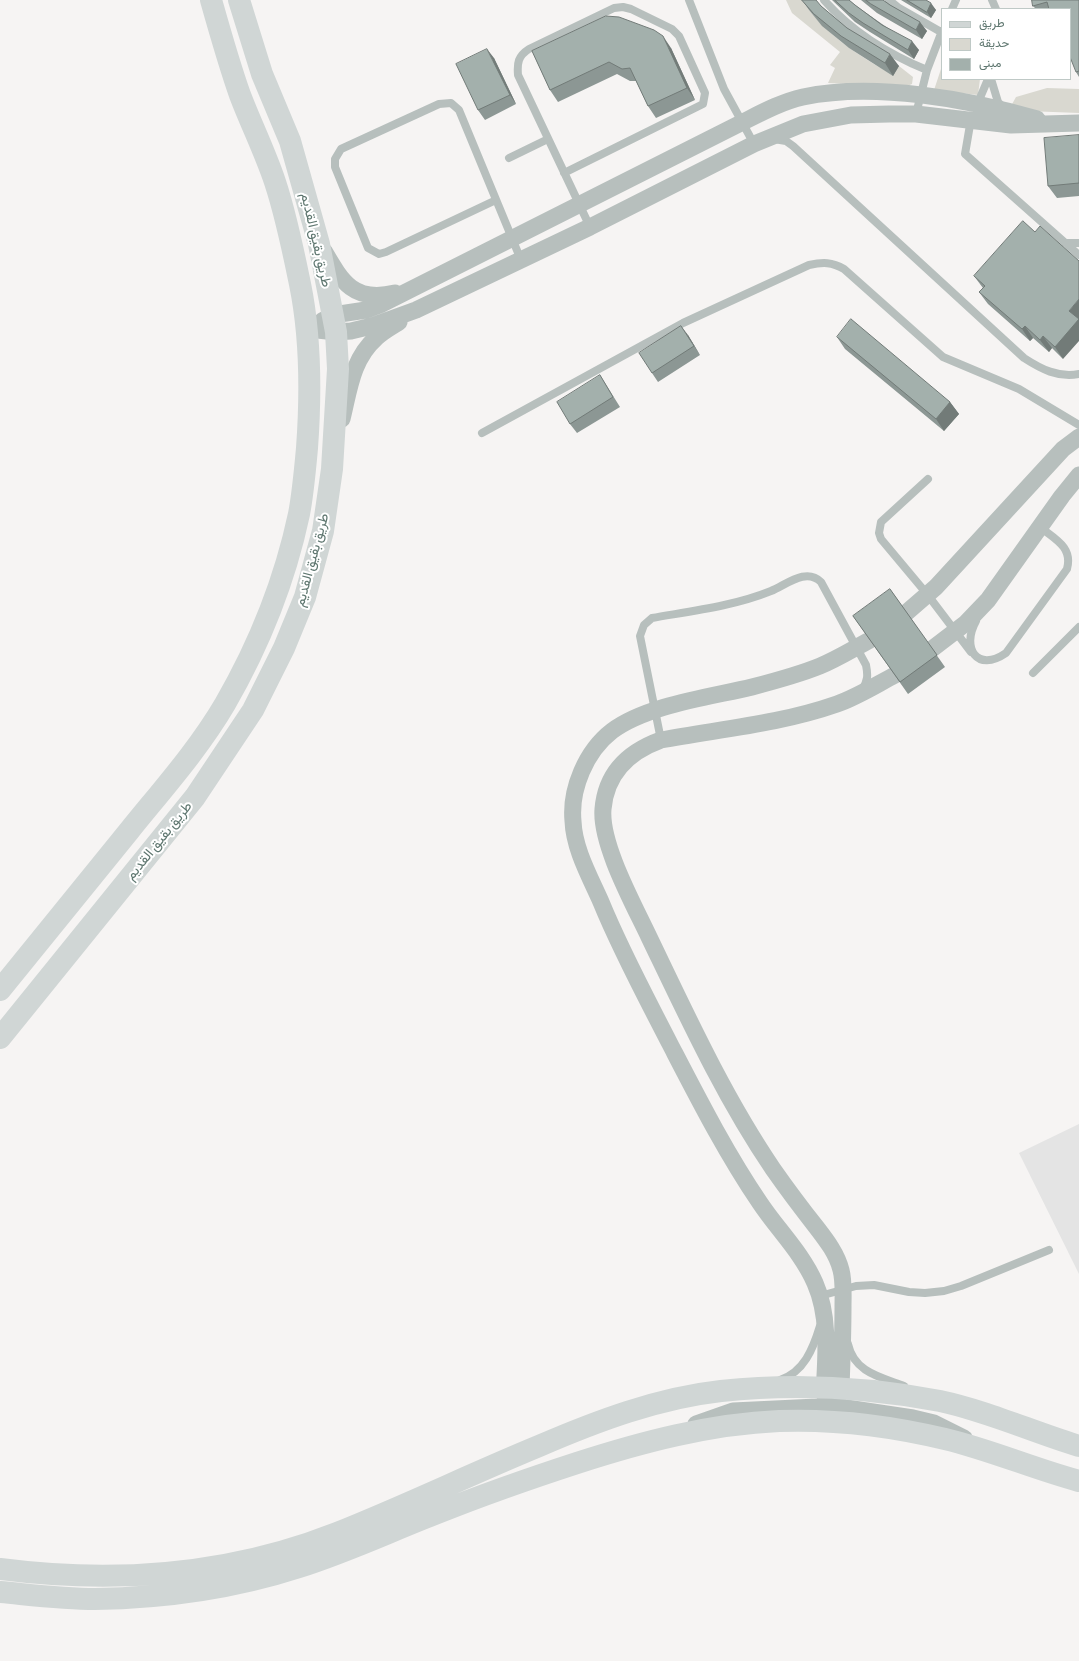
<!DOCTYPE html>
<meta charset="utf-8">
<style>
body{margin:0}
#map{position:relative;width:1079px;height:1661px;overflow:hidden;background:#f6f4f3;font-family:"Alegreya Sans",Vazirmatn,sans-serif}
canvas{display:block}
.legend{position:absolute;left:941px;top:8px;width:130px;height:72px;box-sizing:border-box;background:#fff;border:1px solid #bfc9c6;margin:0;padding:5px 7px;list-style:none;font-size:12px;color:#5f7770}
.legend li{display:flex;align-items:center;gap:8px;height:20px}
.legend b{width:20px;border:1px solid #bfc9c6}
</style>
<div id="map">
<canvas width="1079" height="1661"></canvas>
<ul class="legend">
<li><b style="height:5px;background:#d0d6d5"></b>طريق</li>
<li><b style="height:11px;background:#d9d8d0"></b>حديقة</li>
<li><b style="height:11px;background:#a3b0ac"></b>مبنى</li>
</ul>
</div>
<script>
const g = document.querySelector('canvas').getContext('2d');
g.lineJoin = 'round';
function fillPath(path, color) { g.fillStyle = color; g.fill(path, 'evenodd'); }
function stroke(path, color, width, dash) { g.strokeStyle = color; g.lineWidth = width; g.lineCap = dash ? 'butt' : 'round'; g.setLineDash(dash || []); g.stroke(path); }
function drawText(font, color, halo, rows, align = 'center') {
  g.font = font + ' "Alegreya Sans",Vazirmatn,sans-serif'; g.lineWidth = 4; g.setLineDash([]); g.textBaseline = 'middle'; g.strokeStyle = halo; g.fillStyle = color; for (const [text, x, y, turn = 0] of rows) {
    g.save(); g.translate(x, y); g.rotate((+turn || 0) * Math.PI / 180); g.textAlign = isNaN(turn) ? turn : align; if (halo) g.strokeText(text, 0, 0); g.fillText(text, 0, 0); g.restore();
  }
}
const built = new Path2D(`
 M1079 1124V1274L1019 1153Z`);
const green = new Path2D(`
 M786 0H802C825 35 858 55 893 75L899 66 913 77 912 84 905 87 828 83 835 68 830 65 840 52 792 13Z
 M942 66V79H980L978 95 934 90Z
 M1047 88 1079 89V113L1027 111 1011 106 1016 97Z`);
const lane = new Path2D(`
 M689 0 724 89 754 144
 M824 0C852 32 888 54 927 70
 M889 0 899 8 941 32
 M992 0 996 9
 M952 9 956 0
 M991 79 998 102 1004 108
 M977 105 988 79
 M916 114 927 70 942 31
 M971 119 965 154 1079 255
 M774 139 786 141 793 146 1024 358C1041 369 1058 378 1079 374
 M509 158 548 139
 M564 173 703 104 705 93 679 36 672 29 631 9 623 7 614 8 529 49C518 56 517 63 518 75L590 227
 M496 200 386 252 379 254 368 248 335 167V159L341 149 439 104 451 103 459 110 521 260
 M1065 243H1079
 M482 433 683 323 809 265C823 262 832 262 844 269L943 357 1019 389 1079 425
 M928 479 881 522 879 533 881 539 927 594 971 652
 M976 621C961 648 977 673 1006 653L1067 569C1073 547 1055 539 1040 527
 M1033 673 1079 627
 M661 740 640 636 644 625 652 618C692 611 734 606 771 591 786 585 806 567 821 582L866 665C868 675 868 681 862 690
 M820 1296 856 1286 874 1285 909 1292 925 1293 944 1291 961 1286 1049 1250
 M848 1344C854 1372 880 1377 904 1386
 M780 1380C804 1372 813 1349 820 1326`);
const street = new Path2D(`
 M324 251C342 282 354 303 395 293
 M322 321 333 315 366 310 382 304 741 123C761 113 781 102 803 97 874 82 968 99 1037 119
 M308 329 336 332 351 331 372 326 416 310 590 227 754 144 803 124 851 115 889 114H916L1011 125 1079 123
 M342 419C349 391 352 359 376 338 382 332 391 327 399 322
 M906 613 936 587 1063 449 1079 437
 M870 640C853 649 837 659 820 666 798 675 775 681 752 687 710 697 647 705 612 731 586 751 570 789 573 821 574 849 590 877 601 902 621 951 646 997 670 1044 698 1098 726 1153 760 1203 778 1230 802 1253 815 1283 830 1317 826 1357 824 1393L829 1404 833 1406 913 1418 934 1423 964 1438
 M932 649 966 623 988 600 1062 496 1079 475
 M696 1424 733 1411 817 1407 826 1405 834 1401 838 1397 841 1388C842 1361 843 1334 843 1307 843 1295 844 1281 841 1270 837 1254 827 1241 817 1228 802 1209 787 1189 773 1169 724 1097 687 1016 649 937 634 905 600 844 603 809 606 773 628 752 661 740 720 729 780 724 837 704 857 697 876 685 895 675`);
const secondary = new Path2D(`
 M0 990C43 937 86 884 129 831 162 790 198 750 225 704 259 645 285 580 299 514 303 493 305 470 307 448 311 393 311 338 300 284 293 250 286 215 275 182 265 152 251 124 240 95 229 64 220 32 211 0
 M0 1038 195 797 253 710 284 648 305 597 323 531 332 469 338 369 336 332 319 244 290 141 262 74 239 0
 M0 1569C116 1584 228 1576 337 1533 405 1506 471 1474 539 1446 597 1421 658 1398 721 1391 794 1383 868 1387 940 1401 987 1411 1033 1432 1079 1446
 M0 1592C32 1595 63 1599 95 1599 163 1598 234 1588 299 1567 347 1552 393 1530 440 1512 485 1494 531 1478 577 1463 642 1442 710 1424 779 1421 835 1419 891 1426 945 1439 991 1450 1034 1469 1079 1481`);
const wall = new Path2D(`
 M802 0 821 6 847 28 899 66 893 76 849 48 822 26 809 10Z
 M832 0H849L855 5 919 50 914 59 870 32 855 22Z
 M861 0H883L927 31 922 39 877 13Z
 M901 0H926L936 10 931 18Z
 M1032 0H1079V77L1076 72 1070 9H1036L1033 6Z
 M671 48 695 100 656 118 648 106 636 81H630L617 74 558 102 550 90 532 51Z
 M494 58 516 104 485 120 478 110Z
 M1079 135V196L1057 198 1048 186Z
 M1023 221 1063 359 1052 348 1049 352 1033 338 1030 341 988 304 979 292 983 288 974 276Z
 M688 335 700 355 658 382 652 373Z
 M837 337 950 402 959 414 944 431 845 349Z
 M600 375 620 407 577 433 570 424Z
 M890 589 945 667 908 694 853 616Z`);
const shadedWall = new Path2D(`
 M931 3 936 10 931 18 927 12Z
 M920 22 927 31 922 39 916 30Z
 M663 36 671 48 695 100 687 88Z
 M912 41 919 50 914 59 908 50Z
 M487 49 494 58 516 104 510 95Z
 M890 54 899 66 893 76 885 63Z
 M1079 299V341L1063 359 1055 347 1069 311Z
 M681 326 688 335 700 355 694 346Z
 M1025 326 1033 338 1030 341 1022 329Z
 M1043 336 1052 348 1049 352 1040 340Z
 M950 402 959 414 944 431 936 419Z`);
const building = new Path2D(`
 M802 0H816L821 6 847 28 890 54 885 63 841 36 814 14Z
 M835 0H849L855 5 882 25 912 41 908 50 863 23 849 13Z
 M866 0H883L890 5 920 22 916 30 871 4Z
 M907 0H926L931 3 927 12Z
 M1032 0H1079V71L1076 72 1070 57V9H1049L1047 2 1033 6Z
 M606 16 619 17 654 30 663 36 687 88 648 106 630 68 622 69 609 62 550 90 532 51Z
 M487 49 510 95 478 110 456 64Z
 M1079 135V183L1048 186 1044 138Z
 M1023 221 1035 232 1040 226 1079 261V299L1069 311 1079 319 1055 347 1043 336 1040 340 1025 326 1022 329 979 292 985 286 974 276Z
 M851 319 950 402 936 419 837 337Z
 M681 326 694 346 652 373 639 353Z
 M600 375 613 397 570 424 557 402Z
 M890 589 937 655 900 682 853 616Z`);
const streetNames = [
 ["طريق بقيق القديم",316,240,77],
 ["طريق بقيق القديم",312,560,-75],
 ["طريق بقيق القديم",159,841,-51]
];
fillPath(built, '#e4e4e4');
fillPath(green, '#d9d8d0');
stroke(lane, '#b7bfbd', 8);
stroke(street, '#b7bfbd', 17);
stroke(secondary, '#d0d6d5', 22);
fillPath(wall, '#8c9794');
fillPath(shadedWall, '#727b78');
fillPath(building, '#a3b0ac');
stroke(building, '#727b78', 1);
drawText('14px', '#5f7770', '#fff', streetNames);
</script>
